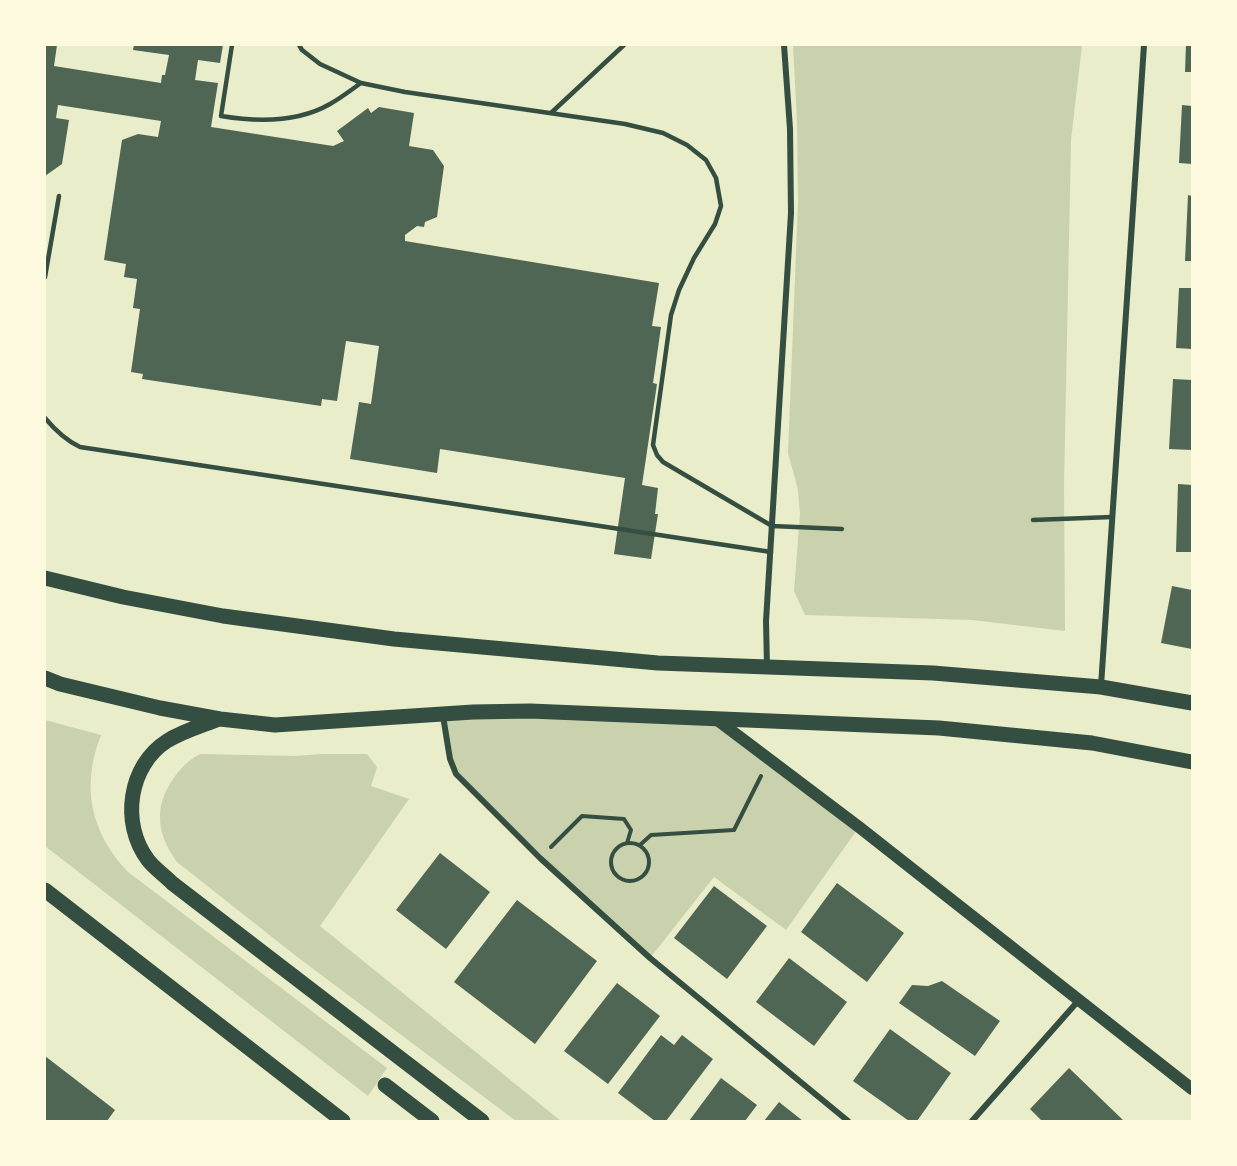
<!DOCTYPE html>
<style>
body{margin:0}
#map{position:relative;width:1237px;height:1166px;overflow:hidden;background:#e9edc9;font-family:Poppins,sans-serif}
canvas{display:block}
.frame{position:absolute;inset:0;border:46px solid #fefae0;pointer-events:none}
</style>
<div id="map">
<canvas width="1237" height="1166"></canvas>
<div class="frame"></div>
</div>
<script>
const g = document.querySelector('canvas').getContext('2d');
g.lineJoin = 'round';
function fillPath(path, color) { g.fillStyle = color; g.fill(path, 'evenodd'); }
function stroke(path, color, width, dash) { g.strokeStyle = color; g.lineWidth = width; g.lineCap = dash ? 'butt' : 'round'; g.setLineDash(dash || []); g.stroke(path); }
const green = new Path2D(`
 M793 45H1082L1071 140 1064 486 1065 631 972 620 805 615 794 591 800 514 798 490 788 453 798 203 797 122Z
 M443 715 716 719 859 827 786 930 714 877 650 958 456 774Z
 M45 720 101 735C81 786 90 832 128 872L387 1068 368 1096 45 846Z
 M200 754 294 756 323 754H367L377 767 371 786 409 799 320 926 561 1121H516L296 956 177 862C167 848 159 832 160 814 161 791 180 764 200 754Z`);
const building = new Path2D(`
 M45 45H57L54 66 161 83 162 75H165L169 55 133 50 134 45H223L220 63 198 60 195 80 218 83 211 127 333 146 344 141 337 131 368 108 371 113 379 107 414 113 409 146 433 150 444 166 437 217 425 222 424 227 417 226 405 235V241L659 283 652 326 661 327 653 383 657 384 642 485 658 488 655 514H658L651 559 614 554 625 478 440 449 437 473 350 459 359 402 371 404 379 346 346 341 337 401 322 399 321 406 142 379 143 374 131 372 140 309 133 308 137 279 124 277 126 264 104 260 122 140 138 134 158 137 161 121 58 105 56 118 69 120 62 164 45 176Z
 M1186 45H1192V72H1185Z
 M1182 105 1192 106V164L1179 163Z
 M1188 195 1192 196V261H1185Z
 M1179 288H1192V349L1176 348Z
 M1173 379 1192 380V450L1169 449Z
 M1178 484 1192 485V552H1176Z
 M1172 586 1192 590V649L1161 643Z
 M440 853 490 892 446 949 396 910Z
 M837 883 904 933 867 982 801 932Z
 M714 886 767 926 727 979 674 938Z
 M517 900 597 961 535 1044 454 982Z
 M789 958 847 1002 814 1046 756 1002Z
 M942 981 1000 1021 975 1056 899 1003 912 985 928 986Z
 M617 983 660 1016 608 1084 564 1051Z
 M890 1029 951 1073 917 1121H909L853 1081Z
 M661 1035 674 1045 682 1035 713 1059 666 1121H655L618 1093Z
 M45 1056 115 1110 107 1121H45Z
 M1069 1068 1124 1121H1042L1030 1109Z
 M721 1078 757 1105 745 1121H689Z
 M779 1102 803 1121H764Z`);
const path = new Path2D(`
 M611 862a19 19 0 1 1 38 0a19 19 0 1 1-38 0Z
 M640 845 651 835 734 830 761 776
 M551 847 582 816 624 819 631 830 627 843`);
const service = new Path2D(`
 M232 45 221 116C257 122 297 123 330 104 341 98 351 90 361 83
 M299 45 302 50 320 64 361 83 405 92 625 124 663 133 687 145 706 160 716 178 721 206 715 224 694 258 679 290 671 315 653 445 657 455 663 462 772 526 842 529
 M551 113 624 45
 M45 277 59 196
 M45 418C55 430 65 440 80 447L771 552
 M1033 520 1112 517`);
const minor = new Path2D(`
 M767 667 766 621 791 213 790 129 784 45
 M1101 686 1144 45
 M443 716 450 759 456 774 540 858 650 958 848 1121
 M972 1121 1079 1000`);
const secondary = new Path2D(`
 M716 719 859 827 1192 1089`);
const primary = new Path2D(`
 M45 578 123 597 223 616 394 639 658 663 933 673 1101 687 1192 703
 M45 678 60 684 160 708 220 719 275 725 473 712 530 711 939 728 1092 743 1192 762
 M219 719C201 726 183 731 167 741 129 765 120 823 148 860 154 868 164 875 172 883L482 1121
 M45 890 343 1121
 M385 1085 432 1121`);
fillPath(green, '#cad2ad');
fillPath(building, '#4f6655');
stroke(path, '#344e41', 4);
stroke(service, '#344e41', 4.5);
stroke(minor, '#344e41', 6);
stroke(secondary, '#344e41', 12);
stroke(primary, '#344e41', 15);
</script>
